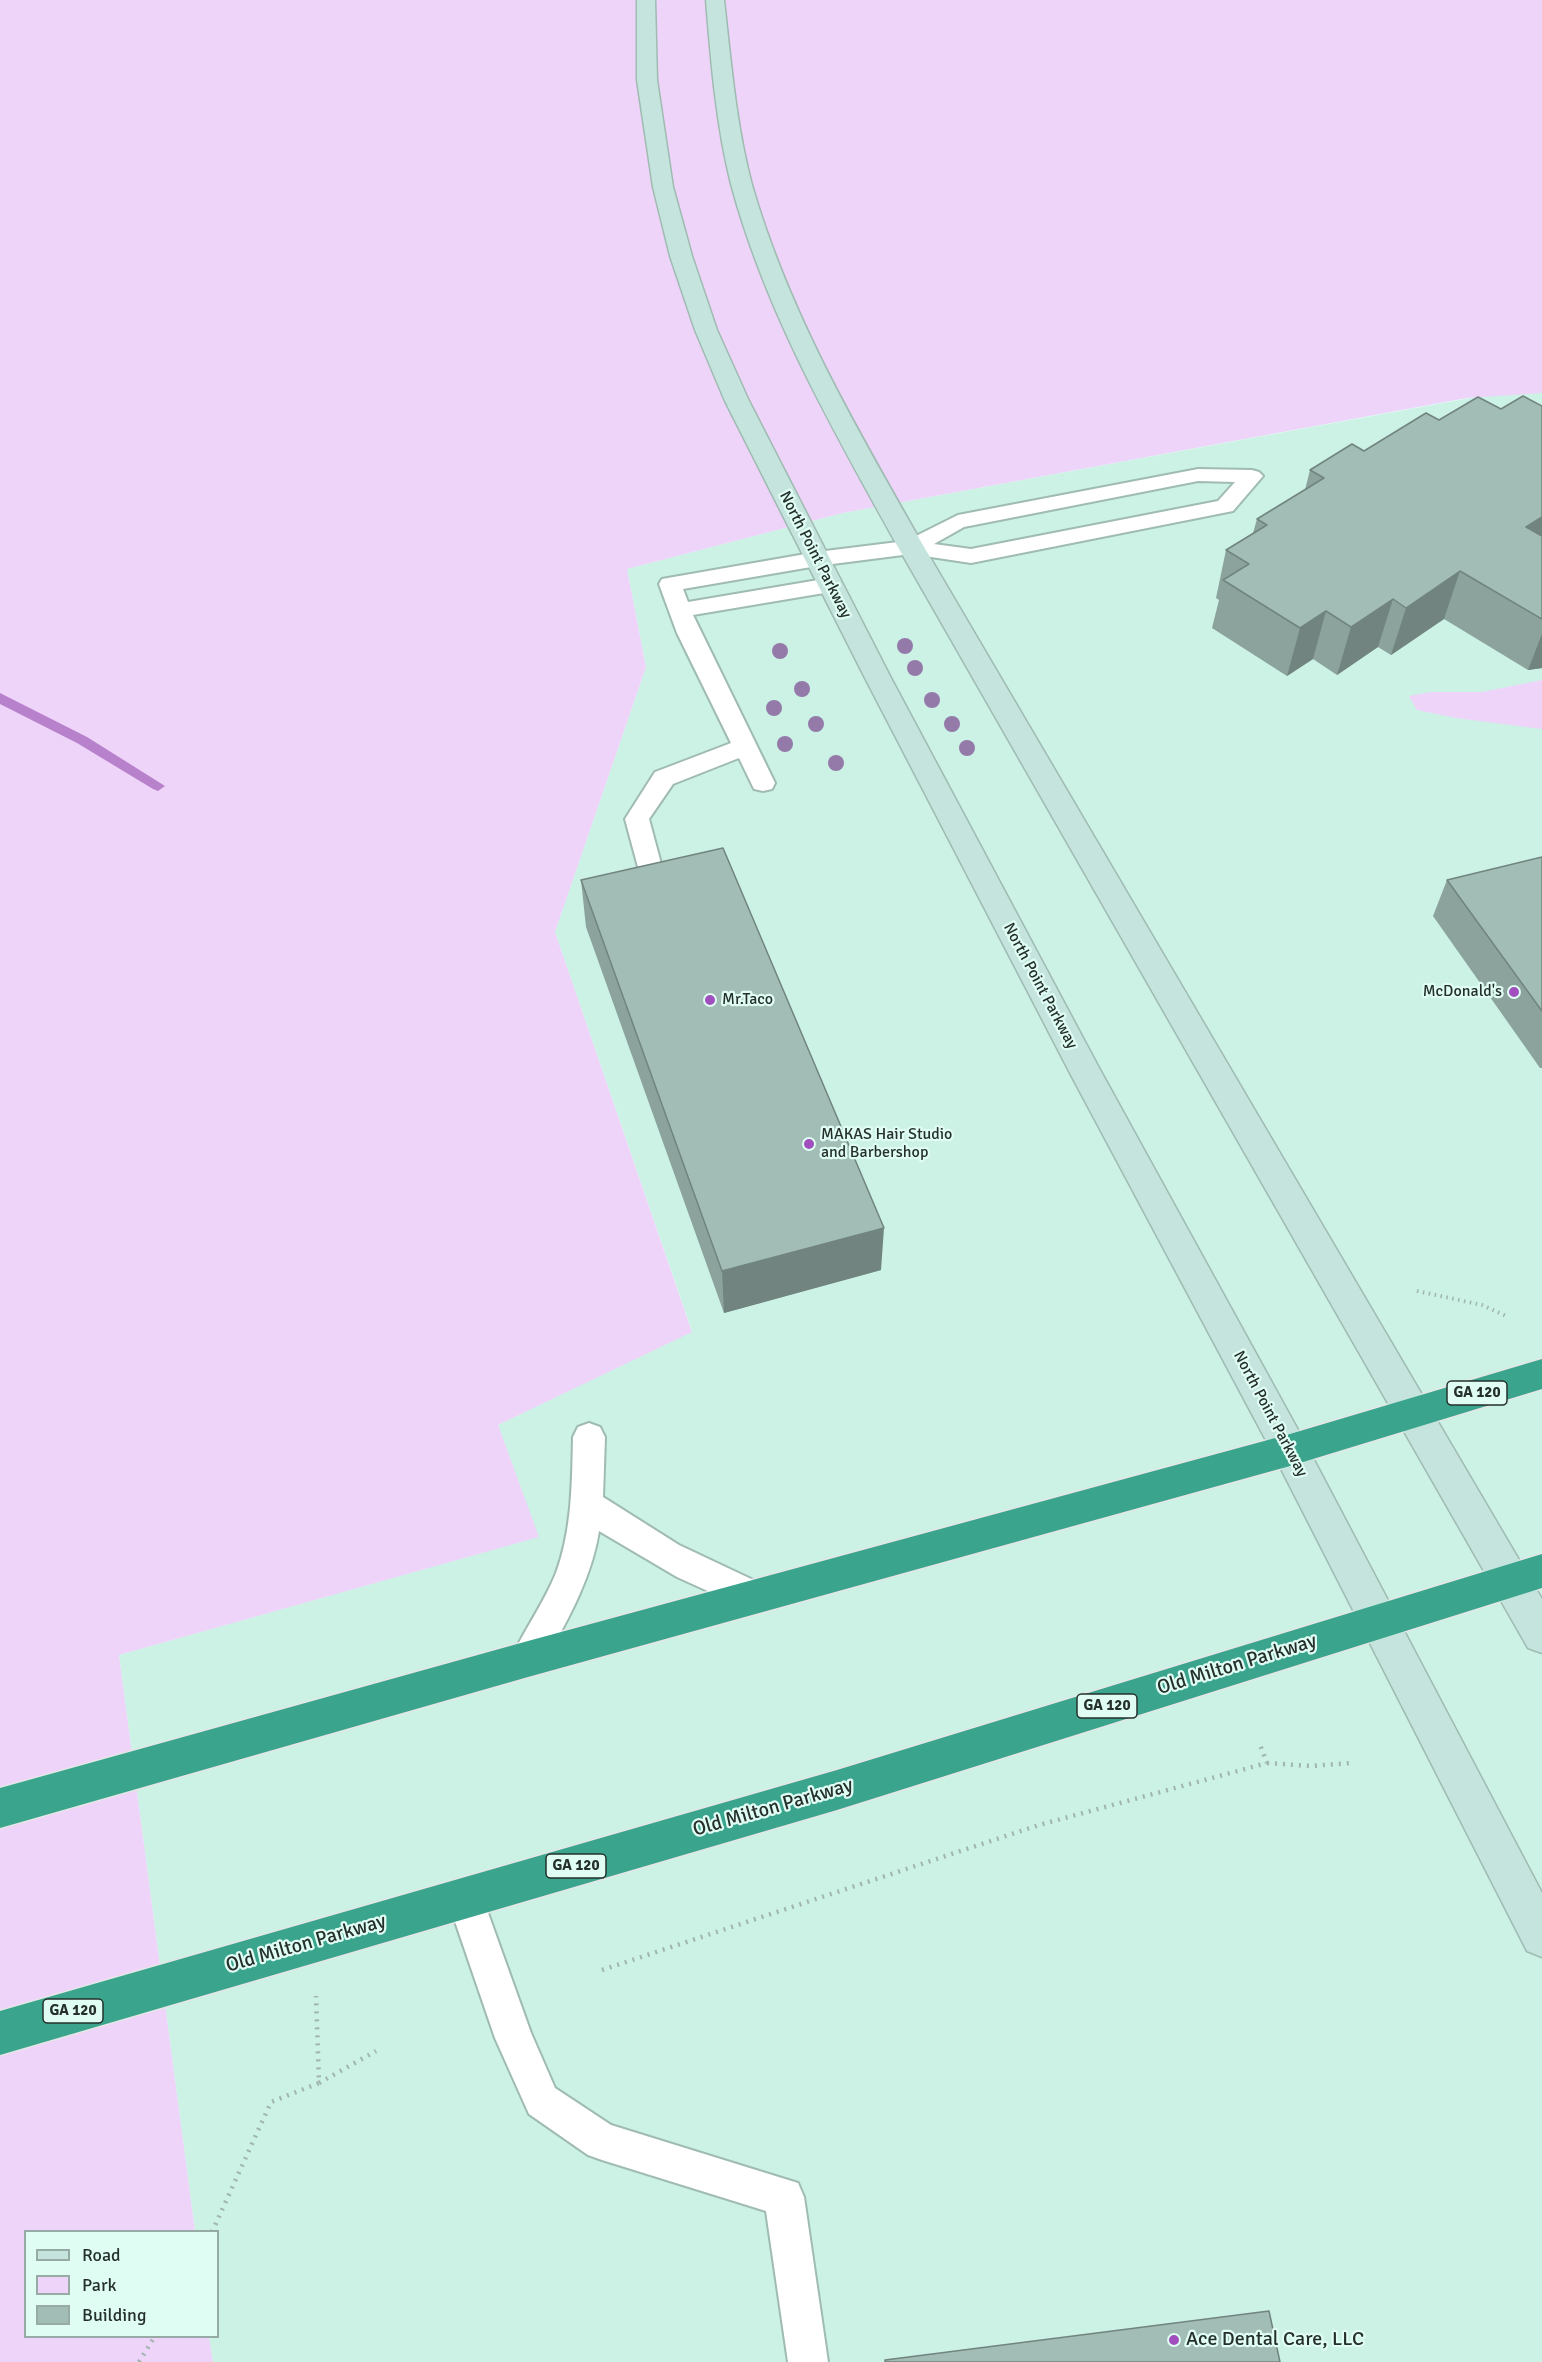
<!DOCTYPE html>
<style>
body{margin:0}
#map{position:relative;width:1542px;height:2362px;overflow:hidden;background:#e0fdf4;font-family:Signika,sans-serif}
canvas{display:block}
.legend{position:absolute;left:24px;top:2230px;width:195px;height:108px;box-sizing:border-box;background:#e0fdf4;border:2px solid #95aba4;margin:0;padding:8px 10px;list-style:none;font-size:18px;color:#25302d}
.legend li{display:flex;align-items:center;gap:12px;height:30px}
.legend b{width:30px;border:2px solid #95aba4}
</style>
<div id="map">
<canvas width="1542" height="2362"></canvas>
<ul class="legend">
<li><b style="height:8px;background:#c4e4dd"></b>Road</li>
<li><b style="height:16px;background:#efd4f9"></b>Park</li>
<li><b style="height:16px;background:#a2bdb5"></b>Building</li>
</ul>
</div>
<script>
const g = document.querySelector('canvas').getContext('2d');
g.lineJoin = 'round';
function fillPath(path, color) { g.fillStyle = color; g.fill(path, 'evenodd'); }
function stroke(path, color, width, dash) { g.strokeStyle = color; g.lineWidth = width; g.lineCap = dash ? 'butt' : 'round'; g.setLineDash(dash || []); g.stroke(path); }
function drawText(font, color, halo, rows, align = 'center') {
  g.font = font + ' Signika,sans-serif'; g.lineWidth = 4.5; g.setLineDash([]); g.textBaseline = 'middle'; g.strokeStyle = halo; g.fillStyle = color; for (const [text, x, y, turn = 0] of rows) {
    g.save(); g.translate(x, y); g.rotate((+turn || 0) * Math.PI / 180); g.textAlign = isNaN(turn) ? turn : align; if (halo) g.strokeText(text, 0, 0); g.fillText(text, 0, 0); g.restore();
  }
}
const built = new Path2D(`
 M1542 385V2362H213L209 2337 218 2336V2232L195 2231 119 1655 538 1537 498 1425 692 1331 555 932 646 667 627 569 843 513Z`);
const green = new Path2D(`
 M0 0H1542V393L1467 398 843 513 627 569 646 667 555 932 692 1332 498 1425 539 1537 119 1655 195 2231 26 2232V2336L209 2337 213 2362H0Z
 M1542 680V729L1456 718 1417 710 1409 696 1431 692H1482Z`);
const stream = new Path2D(`
 M0 693 87 737 165 786 158 791 153 789 77 743 0 704Z`);
const pathFar1 = new Path2D(`
 M1417 1291 1482 1305 1506 1316`);
const path = new Path2D(`
 M1267 1763 1311 1766 1351 1763
 M602 1970 1039 1825 1267 1763 1259 1742
 M319 2083 376 2051
 M212 2232 271 2102 319 2083 316 1996
 M139 2362 155 2336`);
const lane = new Path2D(`
 M1198 469 1252 470 1259 472 1263 476 1233 511 971 563 911 554 817 566 683 589 688 602 830 578 838 580 841 585 838 590 830 592 693 615 775 783 772 789 763 791 754 789 739 758 673 784 649 819 670 897 666 904 657 906 648 904 625 819 655 772 731 743 677 633 659 584 662 579 817 552 906 541 958 515ZM1198 481 1235 482 1218 501 971 549 934 544 964 527Z
 M589 1423 600 1427 605 1437 603 1497 679 1545 766 1586 770 1597 766 1608 754 1612 677 1577 599 1531C591 1582 564 1626 540 1670L528 1675 516 1670 511 1659C524 1630 544 1603 556 1573 572 1530 572 1483 573 1437L578 1427Z
 M465 1880 478 1885 531 2033 555 2088 611 2125 798 2183 804 2197 828 2362H788L766 2211 602 2160 588 2155 529 2114 495 2038 447 1898 452 1885Z`);
const secondary = new Path2D(`
 M637 0H655L657 80 673 187 692 256 717 330 749 401 891 678 1098 1066 1303 1439 1542 1893V1957L1527 1951 1277 1461 1071 1075 865 678 725 401 695 330 670 256 653 187 637 80Z
 M706 0H724C731 62 736 125 752 185 789 314 858 431 924 547L1542 1599V1653L1528 1648 898 547C834 431 766 314 731 184 716 124 711 62 706 0Z`);
const highway = new Path2D(`
 M1542 1359V1389L1290 1466 528 1677 0 1828V1788L528 1641 1290 1434Z
 M1542 1554V1588L837 1810 0 2055V2011L837 1770Z`);
const trees = [
 [905,646],
 [780,651],
 [915,668],
 [802,689],
 [932,700],
 [774,708],
 [816,724],
 [952,724],
 [785,744],
 [967,748],
 [836,763]
];
const wall = new Path2D(`
 M1542 406V668L1528 670 1444 619 1391 655 1378 647 1337 675 1313 659 1287 676 1212 628 1219 600 1216 598 1226 550 1253 533 1257 519 1305 490 1310 470 1364 451 1439 420 1501 409Z
 M1542 857V1068H1540L1433 916 1447 880Z
 M581 880 881 1270 724 1313 586 927Z`);
const shadedWall = new Path2D(`
 M1542 517V554L1526 527Z
 M1460 571 1444 619 1391 655 1406 608Z
 M1393 599 1378 647 1337 675 1351 627Z
 M1326 611 1313 659 1287 676 1300 628Z
 M1542 634V668L1528 670Z
 M884 1228 881 1270 724 1313 722 1271Z`);
const building = new Path2D(`
 M1523 396 1542 406V517L1526 527 1542 536V619L1460 571 1406 608 1393 599 1351 627 1326 611 1300 628 1223 580 1249 564 1226 550 1267 525 1257 519 1324 478 1310 470 1352 444 1364 451 1426 413 1439 420 1478 397 1501 409Z
 M723 848 884 1228 722 1271 581 880Z
 M1542 857V1011L1447 880Z
 M1269 2311 1280 2362H885V2360Z`);
const markers = [
 [1514,992,6,"#a14fbe"],
 [710,1000,6,"#a14fbe"],
 [809,1144,6,"#a14fbe"],
 [1174,2340,6,"#a14fbe"]
];
const shields = [
 [1477,1393,60],
 [1107,1706,60],
 [576,1866,60],
 [73,2011,60]
];
const shieldNames = [
 ["GA 120",1477,1393],
 ["GA 120",1107,1706],
 ["GA 120",576,1866],
 ["GA 120",73,2011]
];
const streetNames = [
 ["North Point Parkway",815,555,63],
 ["North Point Parkway",1040,986,62],
 ["North Point Parkway",1270,1414,62]
];
const poiNames = [
 ["McDonald's",1502,992,"right"],
 ["Mr.Taco",722,1000],
 ["MAKAS Hair Studio",821,1135],
 ["and Barbershop",821,1153]
];
const nearStreetnames = [
 ["Old Milton Parkway",1237,1665,-17],
 ["Old Milton Parkway",773,1808,-16],
 ["Old Milton Parkway",306,1944,-16]
];
const nearPoinames = [
 ["Ace Dental Care, LLC",1186,2340]
];
fillPath(built, '#ccf1e5');
fillPath(green, '#efd4f9');
fillPath(stream, '#b781cc');
stroke(lane, '#9fbbb2', 4);
stroke(secondary, '#9fbbb2', 3);
stroke(highway, '#e5e6e6', 3);
stroke(pathFar1, '#9fb6af', 4, [1.5, 4.5]);
stroke(path, '#9fb6af', 4.5, [2, 6]);
fillPath(lane, '#fff');
fillPath(secondary, '#c4e4dd');
fillPath(highway, '#3aa48d');
g.fillStyle = '#947aa9';
for (const [x, y] of trees) { g.beginPath(); g.arc(x, y, 8, 0, 2 * Math.PI); g.fill(); }
fillPath(wall, '#8ba39c');
fillPath(shadedWall, '#71847f');
fillPath(building, '#a2bdb5');
stroke(building, '#71847f', 1.5);
for (const [x, y, r, color] of markers) { const dot = new Path2D(); dot.arc(x, y, r, 0, 2 * Math.PI); g.fillStyle = color; g.fill(dot); stroke(dot, '#e0fdf4', 2); }
for (const [x, y, w] of shields) { const box = new Path2D(); box.roundRect(x - w / 2, y - 12, w, 24, 4.5); g.fillStyle = '#e0fdf4'; g.fill(box); stroke(box, '#25302d', 1.5); }
drawText('bold 15px', '#25302d', null, shieldNames);
drawText('16px', '#25302d', '#e0fdf4', streetNames);
drawText('16px', '#25302d', '#e0fdf4', poiNames, 'left');
drawText('20px', '#25302d', '#e0fdf4', nearStreetnames);
drawText('20px', '#25302d', '#e0fdf4', nearPoinames, 'left');
</script>
